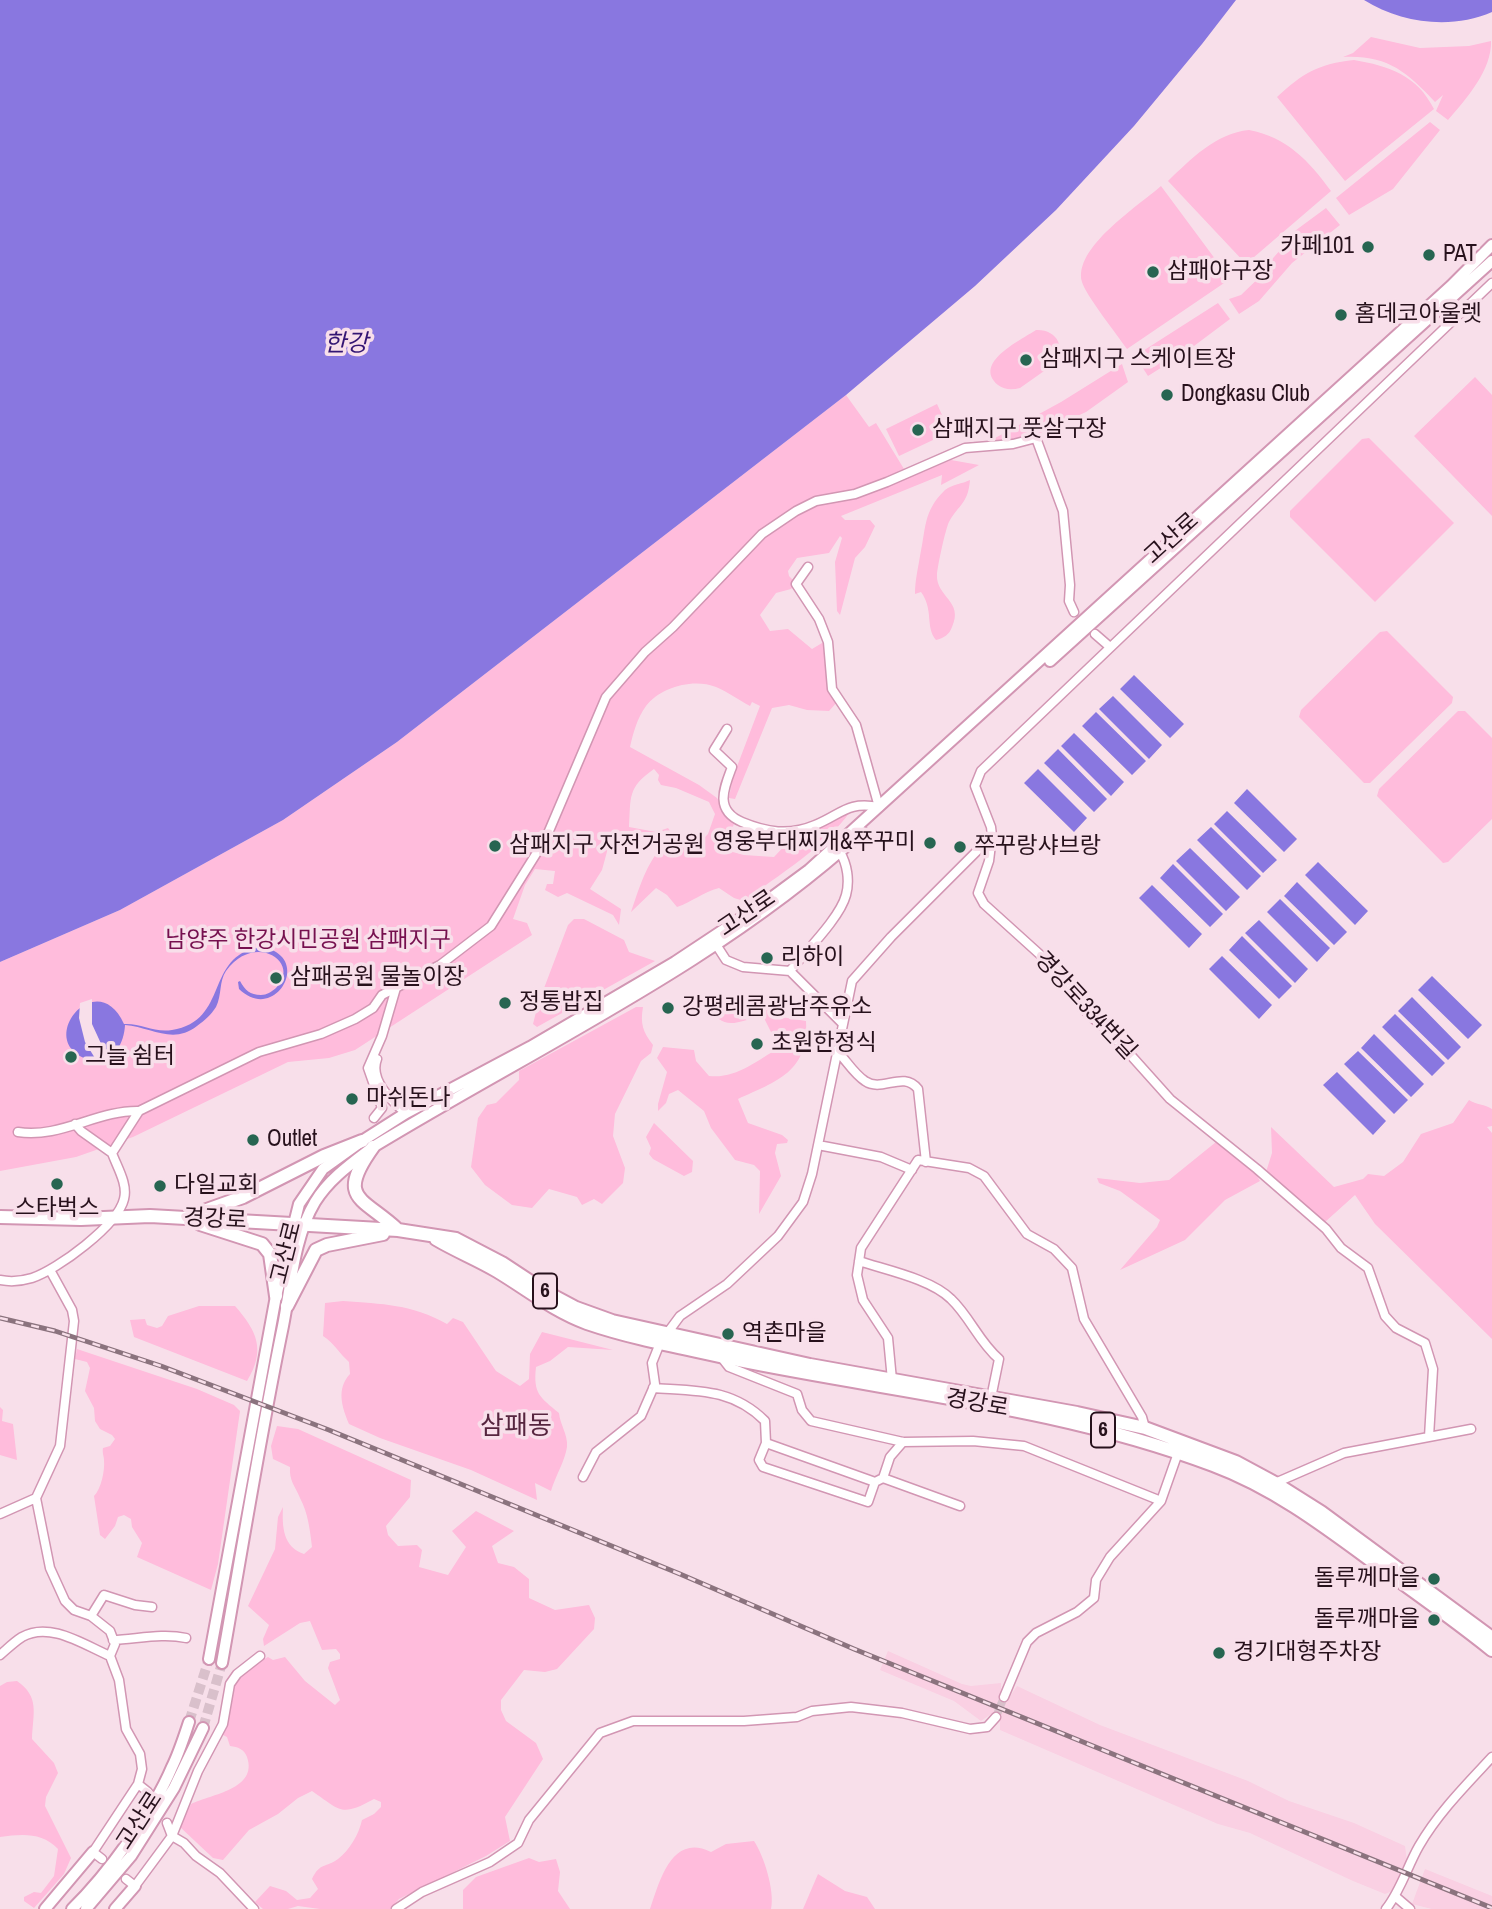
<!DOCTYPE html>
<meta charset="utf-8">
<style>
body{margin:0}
canvas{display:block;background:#f8dfea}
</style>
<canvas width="1492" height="1909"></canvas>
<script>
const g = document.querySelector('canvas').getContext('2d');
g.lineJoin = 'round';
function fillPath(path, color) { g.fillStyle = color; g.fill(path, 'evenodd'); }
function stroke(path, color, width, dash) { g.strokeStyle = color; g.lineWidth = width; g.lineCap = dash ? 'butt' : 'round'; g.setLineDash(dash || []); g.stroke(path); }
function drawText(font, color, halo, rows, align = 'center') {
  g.font = font + ' "Archivo Narrow","Noto Sans KR",sans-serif'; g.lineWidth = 7; g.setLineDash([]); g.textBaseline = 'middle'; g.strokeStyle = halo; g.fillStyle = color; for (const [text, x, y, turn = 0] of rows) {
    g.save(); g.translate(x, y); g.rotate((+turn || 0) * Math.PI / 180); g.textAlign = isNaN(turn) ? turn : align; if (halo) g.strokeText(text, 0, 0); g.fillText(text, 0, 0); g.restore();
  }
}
const built = new Path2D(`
 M888 1651 962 1684 971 1686 1001 1683V1698L1007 1701 1017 1686 1100 1725 1248 1781 1289 1801 1354 1823 1405 1846 1407 1862 1395 1890 1385 1894 1353 1881 1250 1833 1218 1824 1000 1730V1718L991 1714 981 1721 954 1701 880 1670Z
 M1425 1869 1492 1896V1909H1432L1412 1904Z`);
const green = new Path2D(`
 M1371 37 1420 48 1469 46 1491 41C1492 70 1466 99 1448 120L1436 111 1443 95 1435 102C1406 71 1387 55 1343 57L1353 53Z
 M1354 60C1389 66 1417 75 1434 109L1345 181 1277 97C1303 73 1318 64 1354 60Z
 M1430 122 1440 130 1393 189 1349 215 1336 198Z
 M1249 130C1287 137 1309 161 1331 191L1246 264 1168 181C1191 159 1216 133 1249 130Z
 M1161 186 1230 279 1127 349C1118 336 1085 294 1082 282 1073 248 1137 207 1161 186Z
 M1326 208 1340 225 1292 263 1259 301 1239 314 1229 299 1241 295 1267 270 1266 266 1282 248 1288 236Z
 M1218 303 1230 319 1186 352 1148 376 1135 356Z
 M1036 330C1057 329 1067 348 1054 364L1020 388C1012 390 1005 390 998 385 972 363 1021 340 1036 330Z
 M1122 364 1128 382 1086 412 1036 435 986 443 1061 402Z
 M1475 377 1492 395V516L1414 436Z
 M846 395 869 427 876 423 904 469 899 471 904 479 951 460 979 465 941 485 942 475 841 516 845 520H870L875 526 865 547 855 558 840 615 837 611 835 562 842 538 840 536 829 553 797 558 788 571 789 576 796 583 791 589 776 593 760 615 770 631 788 629 812 649 827 640 826 662 838 701 829 711 807 710 789 705 772 708 735 799 729 798 733 777 760 706 752 702 750 706C739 700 728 692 716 687 693 678 661 687 646 706 637 718 633 734 630 747L699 785 717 798 726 813 739 823 734 824 727 841 729 851 744 855 774 857 788 842 792 832 847 810 850 812C826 846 777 876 744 901L734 898 719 888C703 892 692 902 677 907L667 895 656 888 631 912C641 883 647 860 670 838L701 841 708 834 715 814 709 802 676 788 661 785 658 780 659 775 654 769C627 788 631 797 629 827L656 832 668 828 671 832C654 842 636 840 617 839L608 848 602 870 590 889 621 909 619 925 613 915 567 893 558 897 545 890 547 884H553L555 871 535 869 525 885 513 919 527 923 532 935 355 1050 329 1058 288 1062 133 1137 76 1157 0 1171V962L120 910 283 820 397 742Z
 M937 404 950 432 899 456 886 429Z
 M1369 438 1454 523 1375 602 1290 517V511L1362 439Z
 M970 480C968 504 959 504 949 522 946 527 937 568 937 575 936 597 964 601 952 627 949 635 944 638 936 640 925 627 934 610 921 592L915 594C915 580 918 569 920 556 926 529 923 511 945 490 953 484 962 484 970 480Z
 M1387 631 1453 697 1452 703 1370 783H1364L1299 717 1301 710 1380 632Z
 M1458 711H1465L1492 738V819L1448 862 1443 863 1377 796 1379 789Z
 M574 919H584L624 940 629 952 655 961 537 1027 533 1024 538 1004 568 925Z
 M712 999 722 1002 741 999 764 1005 781 1017 806 1021C809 1072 777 1081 738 1099L748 1123 782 1135 788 1140 787 1143 777 1144 775 1153 781 1176 759 1214 760 1171 754 1165 735 1160 711 1128 704 1111 678 1090 669 1094 666 1103 658 1111V1104L667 1072 657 1058 663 1047 694 1050 696 1061 709 1076C736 1079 756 1061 779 1048L764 1018 739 1007 731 1012 747 1020C724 1027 722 1022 705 1007V1002Z
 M636 1007H643C640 1024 643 1032 653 1045L651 1053 641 1061 615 1114 613 1136 625 1168 623 1183 602 1204 594 1199 582 1205 577 1197 549 1189 532 1208 512 1205 485 1185 471 1167 478 1118 487 1105 496 1103 519 1080V1071Z
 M1469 1100C1476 1105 1485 1104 1492 1109V1126L1487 1127 1492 1133V1339L1375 1224 1355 1195 1325 1222 1266 1172 1272 1153 1271 1127 1334 1187 1363 1179 1368 1174 1384 1176 1403 1162 1421 1134 1453 1123Z
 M654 1123 693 1161 692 1172 684 1176 653 1159 649 1154 651 1148 646 1137Z
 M1216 1142 1254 1171 1260 1181 1225 1200 1185 1240 1120 1270 1157 1227 1160 1220 1120 1191 1099 1183 1097 1178 1140 1183 1169 1180Z
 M343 1301C382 1304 412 1304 447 1324L453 1318 463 1322 496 1371 520 1386 529 1379 530 1354 542 1332 613 1350 568 1347 550 1361 536 1367C533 1394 540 1397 559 1413 560 1425 568 1434 567 1447 565 1461 555 1477 551 1491L535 1483 537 1500 471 1470 380 1438 349 1424C342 1407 336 1389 350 1374L349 1362C339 1353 334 1343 323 1336L325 1303Z
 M199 1306H235C257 1331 266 1350 247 1381L134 1337 130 1320 145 1319 147 1325 157 1328 162 1326 168 1316Z
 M77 1349 197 1389 234 1405 240 1411 218 1564 211 1590 137 1557 142 1543 132 1527 131 1519 124 1515 118 1517 115 1526 105 1539 100 1535 94 1496C101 1489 105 1471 104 1460 104 1456 102 1453 103 1448L110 1446 115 1439 112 1435 100 1429 95 1421 94 1408 85 1391 90 1368 87 1362 75 1359Z
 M0 1407 3 1410 2 1421 13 1424 17 1460 0 1455Z
 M277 1426 298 1429 411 1480 410 1497 386 1526 388 1535 398 1546 417 1545 422 1550 419 1567 448 1575 466 1547 452 1531 476 1511 514 1531 492 1546 498 1563 514 1567 529 1579V1598L555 1610 589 1605 595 1618 594 1629 557 1669 545 1672 524 1670 501 1700V1710L506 1721 536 1743 543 1759 505 1817 510 1841 486 1856 399 1899 390 1909H320L298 1906 288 1909H263L255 1902 270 1886 286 1891 297 1900 310 1898 318 1889 312 1879C320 1862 326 1868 338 1859 349 1851 359 1834 362 1820L374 1814 381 1807V1802L374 1799C341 1817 341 1811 312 1791L298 1798 278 1814 249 1830 223 1860 213 1858 180 1827 191 1804C212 1794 258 1789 247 1757 244 1749 238 1747 230 1746L227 1737 221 1734 229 1718 233 1684 246 1669 268 1657 273 1660 285 1657 305 1681 335 1705 340 1700 328 1668 330 1662 340 1659V1654L336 1649 322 1650 310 1621 300 1623 264 1646 263 1639 269 1625 248 1606 275 1549 278 1517 283 1507C282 1527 283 1547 304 1554L312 1547C310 1530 308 1513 300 1498 295 1486 289 1481 290 1467L273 1459 271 1446Z
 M17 1681C40 1697 33 1713 32 1739L54 1763 58 1773 46 1797 45 1806 71 1858 64 1874 34 1908 24 1901V1897L34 1892 41 1893 54 1876 58 1849C42 1832 22 1834 0 1837V1686L7 1682Z
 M754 1841C764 1856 775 1891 771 1909H650C660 1880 672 1833 711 1852L726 1844Z
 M529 1858 539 1862 556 1859 560 1872 558 1891 570 1909H463V1890L476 1877Z
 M818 1874 845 1891 867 1897 875 1909H803Z`);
const water = new Path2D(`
 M0 0H1236L1202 44 1134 126 1056 210 975 286 846 395 397 742 283 820 120 910 0 962Z
 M1364 0H1492V12C1451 30 1401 23 1364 0Z
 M1134 675 1184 724 1170 738 1120 689Z
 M1113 696 1162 745 1149 759 1099 709Z
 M1096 712 1146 761 1132 775 1082 726Z
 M1074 733 1124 782 1111 796 1061 746Z
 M1058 749 1107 799 1094 812 1044 763Z
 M1038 769 1087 818 1074 832 1024 783Z
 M1247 789 1297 839 1284 852 1234 803Z
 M1227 811 1277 860 1263 873 1214 824Z
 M1211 827 1261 876 1247 890 1197 840Z
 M1190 848 1240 897 1226 911 1176 861Z
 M1318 862 1368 911 1355 925 1305 875Z
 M1173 864 1223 914 1210 927 1160 878Z
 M1297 882 1347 932 1334 945 1284 896Z
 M1152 885 1202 934 1189 948 1139 898Z
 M1280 899 1330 948 1317 962 1267 912Z
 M1259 920 1308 969 1295 983 1245 933Z
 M1242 936 1292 986 1279 999 1229 950Z
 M260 947C315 954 276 1025 239 989L238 982 240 981C245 990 250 995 261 995 267 995 271 992 276 988 302 963 255 931 226 971 219 981 222 995 216 1007 211 1015 205 1020 197 1026 173 1045 151 1027 125 1025 124 1046 111 1066 87 1059 34 1041 97 964 124 1024 141 1023 154 1033 172 1030 230 1021 204 956 260 947Z
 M1222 956 1272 1005 1259 1019 1209 969Z
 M1432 976 1482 1025 1468 1039 1418 990Z
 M1412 997 1461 1047 1448 1060 1398 1011Z
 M1395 1014 1445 1063 1432 1076 1382 1027Z
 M1374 1034 1424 1084 1411 1097 1361 1048Z
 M1358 1051 1408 1100 1394 1114 1344 1064Z
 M1337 1072 1386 1121 1373 1135 1323 1085Z`);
const pier = new Path2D(`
 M92 999V1024L109 1061 98 1063 85 1042 79 1018 80 1003Z`);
const streetTunnel = new Path2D(`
 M996 1717 1004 1697`);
const secondaryTunnel = new Path2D(`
 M189 1722 209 1659
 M203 1728 222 1663`);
const street = new Path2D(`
 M1095 634 1110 647
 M727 729 714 750 732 767C724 788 714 810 742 822 766 832 789 836 815 825 842 814 847 801 879 807L856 725 832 689 828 642 819 619 796 584 808 567
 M992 836 991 827 975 786 981 771 1492 283
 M717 946 726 960 743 967 790 971 842 1023
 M790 971C805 952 840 918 846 895 850 880 847 864 840 852
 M837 1051C846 1060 854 1074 865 1081 882 1093 903 1070 918 1089L926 1162
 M377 1059C369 1079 391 1101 406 1113
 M374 1118 382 1108 368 1068 382 1036 396 988
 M75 1124 81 1131 112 1153
 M18 1132C59 1139 98 1110 139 1111
 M818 1145 881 1157 912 1170
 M859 1261C886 1270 931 1279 951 1299 970 1317 979 1342 999 1359L991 1398
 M50 1270 72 1310 74 1321 60 1446 36 1498 50 1568 65 1601 74 1610 91 1616 110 1631 115 1644 110 1656
 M0 1280C10 1282 22 1281 32 1278 57 1270 118 1225 124 1199 128 1184 117 1167 112 1153L139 1111 259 1052 321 1034 355 1019 373 1008 382 995 440 965 491 926 546 838 606 697 645 652 673 627 762 534 796 511 816 501 855 494 887 482 965 448 1013 444 1036 438 1063 511 1070 585 1069 601 1074 612
 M722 1358 729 1367 797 1394 802 1410 811 1421 903 1442 973 1441 1024 1446 1161 1501
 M892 1380 888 1338 863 1300 857 1275 861 1248 918 1160 969 1168 984 1176 1027 1234 1054 1249 1072 1268 1084 1319 1142 1417 1145 1428
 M653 1388C696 1391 732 1388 765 1421L766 1443 875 1482 883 1478 960 1506
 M766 1443 759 1460 763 1467 868 1502 875 1482
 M583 1477 596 1452 641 1416 655 1384 652 1363 660 1343 680 1316 727 1284 778 1236 803 1202 812 1174 852 981 891 937 992 836 989 861 978 893 984 904 1067 979 1082 1008 1118 1041 1170 1099 1257 1169 1326 1229 1341 1248 1368 1268 1385 1316 1396 1328 1425 1343 1433 1369 1429 1437
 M883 1478 890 1457 903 1442
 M1275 1483 1344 1453 1471 1429
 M0 1514 36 1498
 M91 1616 104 1595 135 1605 152 1607
 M113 1640C137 1639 163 1633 186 1638
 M0 1655C7 1649 14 1642 22 1637 50 1621 84 1645 110 1656L119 1680 126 1729 140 1754 142 1769 138 1784 93 1852 102 1859
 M1004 1697 1027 1642 1036 1633 1077 1612 1094 1598 1096 1580 1110 1557 1161 1501 1179 1450
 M138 1784 148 1792
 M167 1823 172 1836 184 1843 196 1856 220 1873 254 1909
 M126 1879 135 1886 172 1836 198 1771 223 1724 230 1684 237 1674 260 1656
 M1396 1897 1410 1909
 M396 1909 422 1892 490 1862 518 1843 529 1820 600 1733 633 1721H744L797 1717 812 1711 851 1707 902 1713 970 1729 987 1727 996 1717
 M1386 1909C1401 1890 1407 1867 1419 1846 1438 1813 1466 1785 1492 1757`);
const secondary = new Path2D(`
 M1050 661 1492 261
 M209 1659 276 1296 299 1204 323 1169 362 1141 406 1113 530 1047 675 962 767 901 809 870 1451 286 1492 245
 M222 1663C242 1550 260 1437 283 1326 291 1286 294 1237 315 1202 329 1179 352 1163 373 1147 539 1046 717 964 862 832
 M45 1909 93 1852
 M72 1909C107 1875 153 1812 172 1767 179 1753 184 1737 189 1722
 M86 1909 131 1856 174 1788 203 1728
 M115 1909 135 1886`);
const primary = new Path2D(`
 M373 1147C335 1200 363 1197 398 1230
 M190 1216 243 1197 324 1156 362 1141
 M0 1217 81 1219 150 1216 398 1230 456 1239 502 1263 546 1292 576 1308 612 1321 810 1365 1077 1413 1145 1428 1236 1462 1275 1483 1321 1512 1492 1638
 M200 1224 262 1244 270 1254 276 1296
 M436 1239C456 1251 477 1259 497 1271 527 1289 554 1311 587 1323 634 1339 685 1348 733 1359 893 1392 1060 1407 1213 1465 1275 1488 1327 1528 1380 1567 1418 1594 1456 1621 1492 1650
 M287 1306 316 1250 327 1245 383 1234`);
const rail = new Path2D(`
 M0 1318 55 1331 161 1366 329 1430 680 1574 854 1649 1492 1908`);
const markers = [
 [1368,247,7,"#276551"],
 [1429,255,7,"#276551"],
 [1153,272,7,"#276551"],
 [1341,315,7,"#276551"],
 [1026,360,7,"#276551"],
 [1167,395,7,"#276551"],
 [918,430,7,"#276551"],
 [930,843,7,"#276551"],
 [495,846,7,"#276551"],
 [960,847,7,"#276551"],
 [767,958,7,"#276551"],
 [276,978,7,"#276551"],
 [505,1003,7,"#276551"],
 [668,1008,7,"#276551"],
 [757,1044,7,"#276551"],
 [71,1057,7,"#276551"],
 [352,1099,7,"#276551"],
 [253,1140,7,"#276551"],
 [57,1184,7,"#276551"],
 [160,1186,7,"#276551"],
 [728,1334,7,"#276551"],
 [1434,1579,7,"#276551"],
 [1434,1620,7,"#276551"],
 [1219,1653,7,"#276551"]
];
const shields = [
 [545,1291,24],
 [1103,1430,24]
];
const shieldNames = [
 ["6",545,1291],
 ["6",1103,1430]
];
const poiNames = [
 ["카페101",1354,247,"right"],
 ["PAT",1443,255],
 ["삼패야구장",1167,272],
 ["홈데코아울렛",1355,315],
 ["삼패지구 스케이트장",1040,360],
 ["Dongkasu Club",1181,395],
 ["삼패지구 풋살구장",932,430],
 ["영웅부대찌개&쭈꾸미",916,843,"right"],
 ["삼패지구 자전거공원",509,846],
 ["쭈꾸랑샤브랑",974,847],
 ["리하이",781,958],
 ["삼패공원 물놀이장",290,978],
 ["정통밥집",519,1003],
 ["강평레콤광남주유소",682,1008],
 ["초원한정식",771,1044],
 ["그늘 쉼터",85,1057],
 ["마쉬돈나",366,1099],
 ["Outlet",267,1140],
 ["다일교회",174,1186],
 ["스타벅스",57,1209,"center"],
 ["역촌마을",742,1334],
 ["돌루께마을",1420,1579,"right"],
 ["돌루깨마을",1420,1620,"right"],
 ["경기대형주차장",1233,1653]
];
const streetNames = [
 ["고산로",1172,539,-42],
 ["고산로",747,914,-34],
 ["경강로334번길",1085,1006,47],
 ["경강로",215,1220,3],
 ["고산로",287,1253,-76],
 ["경강로",977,1404,10],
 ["고산로",140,1821,-57]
];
const parkNames = [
 ["남양주 한강시민공원 삼패지구",308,941]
];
const waterNames = [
 ["한강",346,345]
];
const quarterNames = [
 ["삼패동",516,1427]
];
fillPath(built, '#fad0e3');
fillPath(green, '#ffbcdc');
fillPath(water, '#8977e0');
fillPath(pier, '#f8dfea');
stroke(streetTunnel, '#d9c0cb', 8, [8, 4]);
stroke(secondaryTunnel, '#d9c0cb', 10, [10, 5]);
stroke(street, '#d296b3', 11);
stroke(secondary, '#d296b3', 14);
stroke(primary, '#d296b3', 16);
stroke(street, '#fff', 8);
stroke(secondary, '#fff', 10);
stroke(primary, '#fff', 12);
stroke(rail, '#8b737e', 5);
stroke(rail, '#f8dfea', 2.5, [8]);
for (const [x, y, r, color] of markers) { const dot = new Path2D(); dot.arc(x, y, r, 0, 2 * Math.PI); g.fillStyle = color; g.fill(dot); stroke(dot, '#f8dfea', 2.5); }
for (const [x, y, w] of shields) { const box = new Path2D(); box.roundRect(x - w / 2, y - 17.5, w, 35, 5); g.fillStyle = '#f8dfea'; g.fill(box); stroke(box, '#27111c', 2); }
drawText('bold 21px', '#27111c', null, shieldNames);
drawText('23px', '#27111c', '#f8dfea', poiNames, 'left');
drawText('23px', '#27111c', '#f8dfea', streetNames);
drawText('23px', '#76104f', '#f8dfea', parkNames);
drawText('italic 24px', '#331573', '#f8dfea', waterNames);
drawText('26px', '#56253f', '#f8dfea', quarterNames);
</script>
